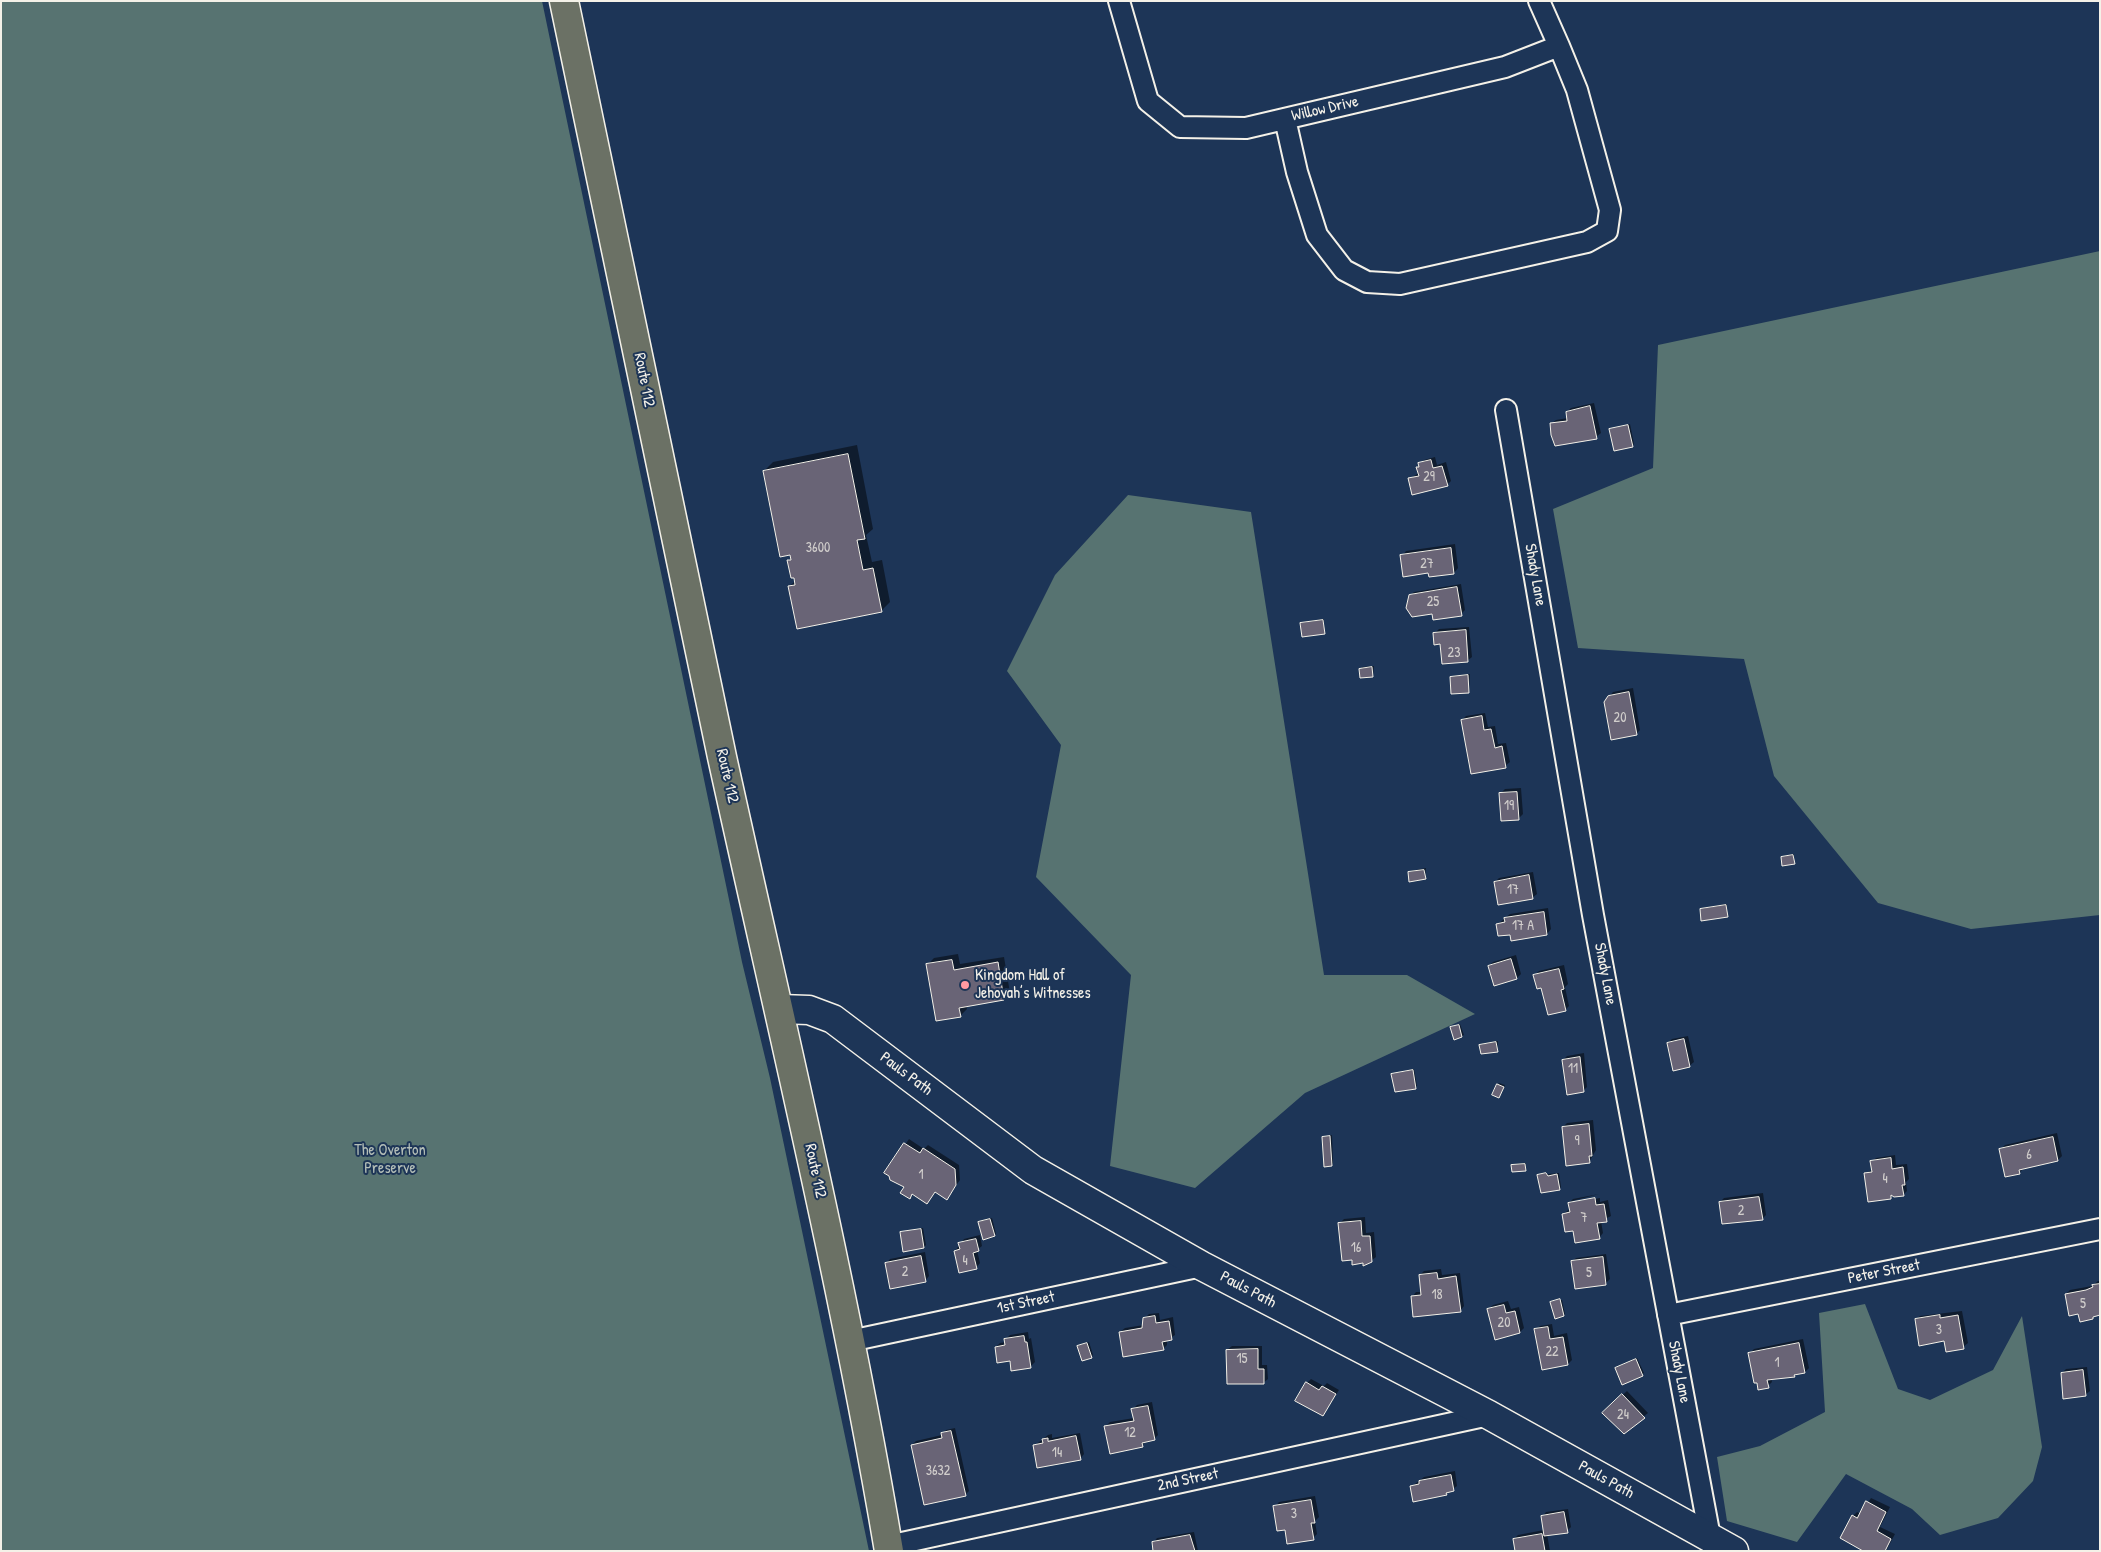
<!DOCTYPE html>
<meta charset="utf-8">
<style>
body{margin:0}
#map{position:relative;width:2101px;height:1552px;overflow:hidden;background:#1d3557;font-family:"Patrick Hand",sans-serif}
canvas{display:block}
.frame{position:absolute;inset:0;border:2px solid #f4f1e8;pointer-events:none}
</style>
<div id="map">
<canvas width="2101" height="1552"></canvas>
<div class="frame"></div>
</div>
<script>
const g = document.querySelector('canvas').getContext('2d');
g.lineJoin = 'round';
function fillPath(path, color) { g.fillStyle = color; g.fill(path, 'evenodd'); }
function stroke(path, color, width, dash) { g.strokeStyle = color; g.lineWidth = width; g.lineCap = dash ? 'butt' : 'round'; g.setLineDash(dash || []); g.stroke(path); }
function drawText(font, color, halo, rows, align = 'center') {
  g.font = font + ' "Patrick Hand",sans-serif'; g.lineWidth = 4; g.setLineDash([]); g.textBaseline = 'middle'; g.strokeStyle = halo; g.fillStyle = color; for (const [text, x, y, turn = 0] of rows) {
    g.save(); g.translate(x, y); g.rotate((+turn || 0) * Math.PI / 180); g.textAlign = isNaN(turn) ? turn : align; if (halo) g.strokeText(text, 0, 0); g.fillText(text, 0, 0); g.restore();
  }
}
const green = new Path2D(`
 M1 1H542L742 962 770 1078 869 1551H1Z
 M2100 251V915L1971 929 1878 903 1774 776 1744 659 1578 648 1553 509 1653 468 1658 345Z
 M1128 495 1251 512 1324 975H1407L1475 1014 1305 1093 1195 1188 1110 1166 1131 975 1036 877 1061 745 1007 671 1055 575Z
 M1865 1304 1898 1389 1930 1400 1993 1370 2022 1316 2042 1447 2033 1481 1998 1518 1940 1535 1912 1509 1846 1474 1797 1542 1727 1521 1717 1457 1760 1446 1825 1412 1819 1313Z`);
const shadow = new Path2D(`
 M1594 403 1601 433 1596 437 1551 424 1556 420 1568 418 1567 412 1571 408Z
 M1630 424 1634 444 1632 446 1611 430Z
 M857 445 873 529 866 535 872 562 882 560 890 602 881 611 789 587 796 580 789 560 792 557 764 471 773 462Z
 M1435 457 1437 465 1446 462 1451 481 1447 485 1409 479 1419 473 1418 468 1424 460Z
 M1455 544 1458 568 1454 573 1429 572 1402 556 1406 551Z
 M1461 584 1465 610 1461 614 1433 612 1410 596 1414 592Z
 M1324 619V632L1301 623 1303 622Z
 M1469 627 1472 657 1467 661 1434 634 1439 629Z
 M1374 666 1373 676 1361 677 1362 667Z
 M1470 674 1469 691 1451 677 1453 676Z
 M1633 688 1640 730 1636 734 1609 697 1613 692Z
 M1485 713 1488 727 1495 726 1498 744 1506 743 1510 762 1505 766 1462 720 1466 716Z
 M1521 788 1523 814 1518 819 1501 793 1505 789Z
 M1794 854V863L1782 858 1784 856Z
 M1426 868 1425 878 1409 873 1411 871Z
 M1533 872 1537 894 1532 898 1495 882 1499 878Z
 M1727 904V916L1701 909 1703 908Z
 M1548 908 1551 929 1547 934 1511 933 1498 924 1510 914Z
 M958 954 960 964 1004 957 1010 993 1003 999 966 1005 967 1009 960 1016 927 965 934 958Z
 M1516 955 1521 974 1517 978 1489 966 1493 962Z
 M1564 965 1568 984 1565 987 1569 1006 1565 1010 1542 987 1535 975 1539 971Z
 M1460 1024 1464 1035 1462 1036 1451 1028Z
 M1688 1036 1694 1062 1689 1066 1668 1043 1672 1039Z
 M1498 1041 1497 1051 1481 1045 1482 1044Z
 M1584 1053 1587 1087 1583 1091 1563 1060 1567 1056Z
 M1414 1069 1417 1086 1415 1087 1393 1074Z
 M1499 1083 1505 1085 1499 1096 1498 1085Z
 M1593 1120 1596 1150 1589 1162 1563 1127 1567 1123Z
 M2057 1133 2062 1156 2058 1160 2024 1168 2019 1173 2000 1150 2005 1145Z
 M1332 1135 1333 1163 1332 1165 1323 1137Z
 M909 1139 924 1149 928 1145 959 1165 960 1180 947 1198 936 1191 927 1202 913 1193 909 1197 905 1187 886 1173Z
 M1895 1155 1896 1165 1907 1164 1909 1179 1906 1182 1907 1191 1903 1195H1893L1890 1198 1865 1174 1873 1169 1872 1162 1876 1158Z
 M1526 1163 1525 1170 1513 1165 1514 1164Z
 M1559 1173 1561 1187 1560 1188 1539 1175Z
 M1763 1193 1766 1215 1762 1219 1720 1202 1724 1198Z
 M1599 1194 1572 1201V1203L1600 1198V1202L1608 1200 1611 1216 1601 1221 1603 1233 1599 1238 1574 1229 1563 1214 1570 1209 1569 1203 1573 1199Z
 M1365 1217 1366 1233 1374 1232 1376 1257 1367 1264 1354 1263 1340 1223 1344 1219Z
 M992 1218 996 1234 994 1235 979 1222Z
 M923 1228 926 1245 924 1247 901 1233Z
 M980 1235 982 1246 977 1250 980 1263 976 1268 955 1251 964 1239Z
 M925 1252 929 1276 925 1281 886 1264 890 1259Z
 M1606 1254 1610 1279 1606 1283 1572 1262 1576 1258Z
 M1441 1269 1442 1275 1460 1273 1464 1306 1460 1311 1412 1297 1416 1292H1422L1420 1275 1424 1271Z
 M2098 1281H2100V1314L2092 1318 2079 1313 2066 1294 2070 1290 2092 1286Z
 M1562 1300 1565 1314 1564 1315 1552 1302Z
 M1508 1301 1511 1309 1519 1307 1524 1328 1520 1332 1489 1309 1493 1305Z
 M1962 1311 1968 1343 1963 1347 1945 1340 1916 1320 1920 1316Z
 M1159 1313 1160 1320 1173 1317 1175 1335 1167 1340V1345L1163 1349 1120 1332 1125 1328 1144 1325V1319L1149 1314Z
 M1552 1324 1554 1336 1567 1333 1572 1360 1568 1364 1536 1330 1540 1326Z
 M1028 1332 1029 1339 1031 1338 1035 1362 1031 1366 1011 1360 996 1347 1000 1343 1006 1342V1339L1010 1335Z
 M1803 1339 1809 1368 1805 1372 1771 1378 1772 1382 1768 1386 1750 1353 1754 1349Z
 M1089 1342 1093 1355 1091 1357 1079 1346Z
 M1232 1346H1262V1365H1267L1268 1379 1263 1383 1227 1350Z
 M1637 1358 1644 1373 1642 1375 1616 1368Z
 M2087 1367 2090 1391 2085 1395 2062 1373 2066 1369Z
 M1311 1379 1324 1386 1327 1383 1339 1390 1323 1415 1307 1383Z
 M1627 1391 1648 1413 1624 1432 1604 1412Z
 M1152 1402 1158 1435 1154 1439 1146 1441 1142 1446 1106 1426 1110 1422 1134 1418 1133 1409 1137 1405Z
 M955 1428 969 1491 965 1495 912 1445 916 1441 942 1435 946 1430Z
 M1080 1433 1084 1454 1080 1459 1034 1446 1048 1435 1052 1434V1438Z
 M1455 1471 1457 1486 1446 1494 1411 1487 1424 1477Z
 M1315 1496 1319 1517 1315 1521 1317 1534 1313 1538 1286 1528 1275 1507 1279 1502Z
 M1871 1498 1890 1507 1880 1527 1895 1534 1886 1551H1864L1853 1516 1857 1512 1861 1514Z
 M1568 1509 1571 1527 1567 1531 1547 1534 1550 1551H1516L1514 1539 1518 1535 1544 1530 1542 1517 1546 1512Z
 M1194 1532 1198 1551H1154L1153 1543 1157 1538Z`);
const building = new Path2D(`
 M1590 406 1597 439 1555 446 1551 435 1550 423 1567 421 1566 412Z
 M1628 425 1633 447 1614 451 1609 429Z
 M848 454 865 539 857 540 863 570 873 568 882 612 797 629 788 586 795 585 794 578H791L787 560H791L790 555 780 557 763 471Z
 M1431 460 1433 468 1442 466 1448 486 1412 495 1408 478 1419 476 1416 467H1419L1418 463Z
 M1451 548 1454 574 1429 577 1428 573 1403 577 1400 555Z
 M1457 587 1462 616 1433 620 1432 614 1412 617 1406 608 1409 595Z
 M1323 620 1325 634 1302 637 1300 623Z
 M1466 630 1468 662 1442 664 1440 644 1434 645 1433 633Z
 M1372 667 1373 677 1360 678 1359 669Z
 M1468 675 1469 693 1451 694 1450 677Z
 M1629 692 1637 735 1611 740 1604 702 1608 696Z
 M1482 716 1484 730 1491 729 1495 748 1502 746 1506 768 1471 774 1461 720Z
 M1517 792 1519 820 1501 821 1499 793Z
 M1793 855 1795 864 1782 866 1781 857Z
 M1424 870 1426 879 1409 882 1408 872Z
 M1529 875 1533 899 1498 905 1494 882Z
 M1726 905 1728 917 1701 921 1700 909Z
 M1544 912 1547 935 1511 941 1510 935 1498 936 1496 924 1505 922 1504 918Z
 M1511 959 1517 979 1494 986 1488 966Z
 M952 960 954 970 998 962 1004 1000 959 1008 961 1017 936 1021 926 964Z
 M1559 969 1564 989 1561 990 1566 1011 1548 1015 1541 988 1537 989 1533 975Z
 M1459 1025 1462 1037 1454 1040 1450 1027Z
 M1684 1039 1690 1067 1673 1071 1667 1043Z
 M1496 1042 1498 1052 1481 1054 1479 1045Z
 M1580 1057 1584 1092 1567 1095 1562 1060Z
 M1413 1070 1416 1089 1395 1092 1391 1074Z
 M1497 1084 1504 1087 1499 1098 1492 1095Z
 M1589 1124 1592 1156H1589L1590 1163 1566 1166 1562 1127Z
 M1330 1136 1332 1166 1324 1167 1322 1137Z
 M2053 1137 2058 1161 2019 1170 2020 1174 2005 1177 1999 1149Z
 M904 1143 920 1153 923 1148 955 1169 956 1185 947 1200 935 1192 927 1204 912 1194 910 1199 900 1193 904 1187 890 1180 889 1176 884 1173Z
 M1891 1158 1892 1169 1903 1167 1905 1185H1902L1904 1196 1894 1197 1891 1195V1199L1868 1202 1864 1173 1872 1172 1870 1161Z
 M1525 1164 1526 1171 1512 1172 1511 1165Z
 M1546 1173 1548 1176 1557 1174 1560 1190 1541 1193 1537 1175Z
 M1759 1197 1763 1220 1722 1224 1719 1202Z
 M1595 1198 1596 1205 1604 1204 1607 1222 1597 1223 1600 1239 1575 1243 1573 1231 1565 1232 1562 1214 1570 1212 1568 1203Z
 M990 1219 995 1236 983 1240 978 1222Z
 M1361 1221 1362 1236H1370L1372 1262 1363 1266V1263L1352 1265V1260L1342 1261 1338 1223Z
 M921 1229 924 1248 903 1252 900 1232Z
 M976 1239 979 1251 973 1253 977 1269 959 1273 954 1251 960 1249 958 1243Z
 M921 1256 926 1282 890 1289 885 1263Z
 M1603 1257 1606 1285 1575 1289 1571 1261Z
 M1437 1273 1438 1279 1456 1276 1461 1312 1413 1317 1411 1296 1421 1295 1419 1275Z
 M2100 1284V1315L2093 1317V1319L2080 1322 2078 1314 2069 1316 2065 1294 2086 1290 2093 1287 2092 1285Z
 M1560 1299 1564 1316 1555 1319 1550 1302Z
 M1504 1305 1506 1313 1515 1311 1520 1333 1495 1340 1487 1309Z
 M1940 1315V1318L1958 1315 1964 1349 1946 1352 1944 1341 1919 1346 1915 1319Z
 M1155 1316 1156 1323 1169 1321 1172 1340 1162 1342 1164 1350 1123 1357 1119 1332 1142 1328 1143 1318Z
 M1548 1327 1550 1339 1563 1337 1568 1365 1542 1370 1534 1329Z
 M1024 1336 1025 1342H1027L1031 1368 1011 1371 1010 1361 997 1363 995 1347 1005 1345 1004 1339Z
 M1087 1343 1092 1358 1082 1361 1077 1346Z
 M1799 1343 1805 1373 1794 1375 1795 1377 1767 1380 1769 1388 1758 1390 1757 1383H1754L1748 1353Z
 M1258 1349V1369H1264V1384H1227L1226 1350Z
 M1636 1359 1643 1376 1622 1385 1615 1368Z
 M2083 1370 2086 1396 2063 1399 2061 1373Z
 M1306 1382 1319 1390 1322 1386 1336 1394 1323 1416 1295 1401Z
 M1622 1394 1645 1418 1624 1434 1602 1413Z
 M1148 1406 1155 1440 1142 1443 1143 1447 1110 1454 1104 1426 1134 1421 1131 1409Z
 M951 1431 966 1496 924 1505 911 1445 942 1438 941 1433Z
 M1076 1436 1081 1460 1037 1468 1033 1445 1043 1443 1042 1439 1048 1438V1441Z
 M1451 1475 1454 1491 1446 1493 1447 1495 1413 1502 1410 1486 1419 1484V1481Z
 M1311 1500 1315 1523H1311L1314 1540 1287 1544 1285 1530 1277 1531 1273 1506Z
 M1866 1501 1886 1512 1877 1531 1891 1539 1885 1551H1863L1840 1538 1852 1515 1857 1518Z
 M1564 1512 1568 1533 1544 1536 1541 1516Z
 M1542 1534 1545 1551H1515L1513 1539Z
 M1190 1535 1195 1551H1153L1152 1542Z`);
const street = new Path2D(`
 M1119 1 1148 101 1180 127 1246 128 1505 67 1559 46 1539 1
 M1285 119 1297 172 1317 235 1344 270 1367 282 1400 284 1587 242 1607 231 1610 210 1577 90 1559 46
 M1506 410 1593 915 1710 1537
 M1668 1315 2100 1229
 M850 1341 1202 1266
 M888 1546 1489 1415`);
const secondary = new Path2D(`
 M780 1009 809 1010 833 1019 1033 1170 1202 1266 1489 1415 1734 1551`);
const primary = new Path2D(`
 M564 1C619 253 667 505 722 757 780 1021 844 1284 889 1551`);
const markers = [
 [965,985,5,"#ff9aa2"]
];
const numberNames = [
 ["29",1429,477],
 ["3600",818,548],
 ["27",1427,564],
 ["25",1433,602],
 ["23",1454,653],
 ["20",1620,718],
 ["19",1509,806],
 ["17",1513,890],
 ["17 A",1523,926],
 ["11",1573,1069],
 ["9",1577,1141],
 ["6",2029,1155],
 ["1",921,1175],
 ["4",1885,1179],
 ["2",1741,1211],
 ["7",1584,1218],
 ["16",1356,1248],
 ["4",965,1261],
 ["2",905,1272],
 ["5",1589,1273],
 ["18",1437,1295],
 ["5",2083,1304],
 ["20",1504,1323],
 ["3",1939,1330],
 ["22",1552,1352],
 ["15",1242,1359],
 ["1",1777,1363],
 ["24",1623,1415],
 ["12",1130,1433],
 ["14",1057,1453],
 ["3632",938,1471],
 ["3",1294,1514]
];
const streetNames = [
 ["Willow Drive",1325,109,-13],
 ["Route 112",644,380,79],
 ["Shady Lane",1535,575,80],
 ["Route 112",727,776,77],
 ["Shady Lane",1605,974,79],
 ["Pauls Path",906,1074,37],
 ["Route 112",815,1171,78],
 ["Peter Street",1884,1272,-11],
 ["Pauls Path",1248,1290,28],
 ["1st Street",1026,1303,-12],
 ["Shady Lane",1679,1372,79],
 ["2nd Street",1188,1480,-12],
 ["Pauls Path",1606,1480,29]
];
const poiNames = [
 ["Kingdom Hall of",975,976],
 ["Jehovah’s Witnesses",975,994]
];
const parkNames = [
 ["The Overton",390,1151],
 ["Preserve",390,1169]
];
fillPath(green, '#577371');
fillPath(shadow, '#0007');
fillPath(building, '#696476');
stroke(building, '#f4f1e8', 1);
stroke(street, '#f4f1e8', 24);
stroke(secondary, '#f4f1e8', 31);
stroke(primary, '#f4f1e8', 31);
stroke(street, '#1d3557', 20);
stroke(secondary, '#1d3557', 28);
stroke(primary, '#6b7165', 28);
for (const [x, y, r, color] of markers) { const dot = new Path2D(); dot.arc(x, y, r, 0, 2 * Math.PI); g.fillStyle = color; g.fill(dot); stroke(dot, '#1d3557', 2); }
drawText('14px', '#d1cecc', null, numberNames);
drawText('16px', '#f4f1e8', '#1d3557', streetNames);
drawText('16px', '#f4f1e8', '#1d3557', poiNames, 'left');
drawText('16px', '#b5bfb8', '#1d3557', parkNames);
</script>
